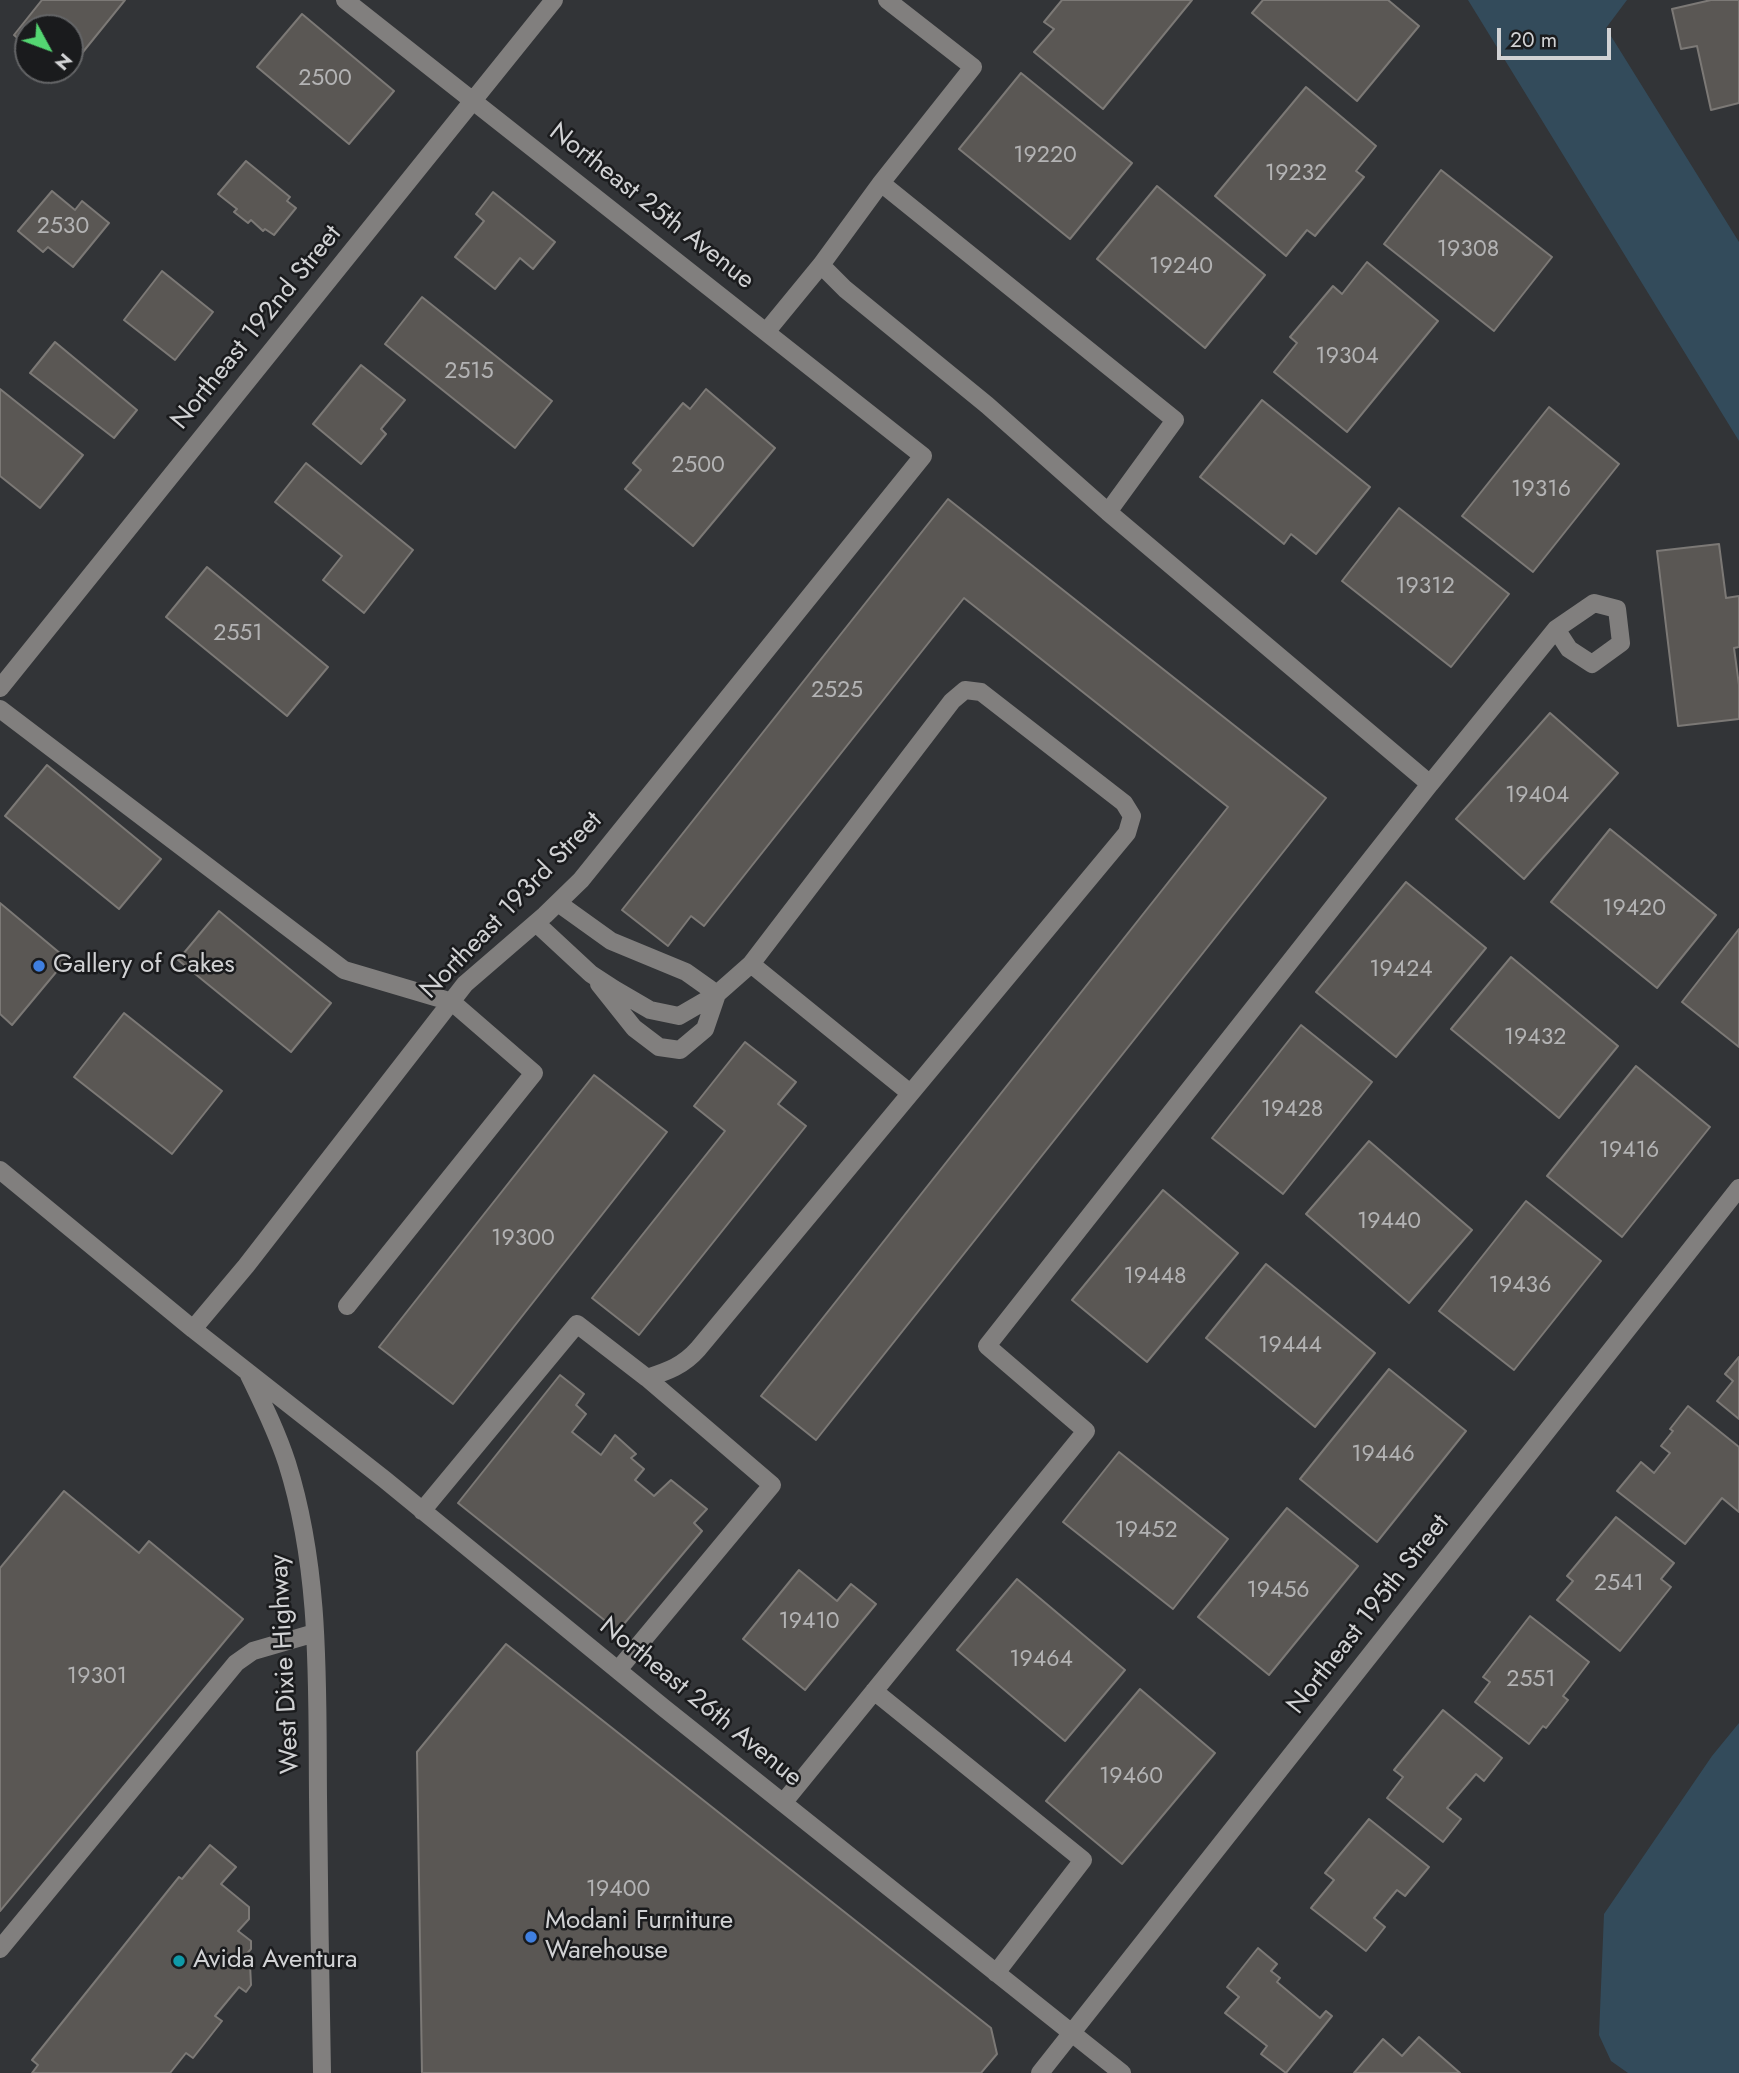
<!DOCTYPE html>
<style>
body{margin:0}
#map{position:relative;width:1739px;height:2073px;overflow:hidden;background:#323437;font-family:Jost,sans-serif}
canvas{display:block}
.north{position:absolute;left:14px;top:14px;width:70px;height:70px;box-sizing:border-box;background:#1a1b1d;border:2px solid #636466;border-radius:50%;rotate:131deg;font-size:19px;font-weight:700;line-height:28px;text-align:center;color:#d1d2d4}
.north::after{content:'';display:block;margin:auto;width:24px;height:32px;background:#54d672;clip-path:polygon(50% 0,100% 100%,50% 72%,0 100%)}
.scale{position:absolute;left:1497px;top:28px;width:114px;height:32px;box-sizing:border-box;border:4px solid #d1d2d4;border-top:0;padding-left:9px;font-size:21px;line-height:24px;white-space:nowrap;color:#d1d2d4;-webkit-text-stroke:5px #1a1b1d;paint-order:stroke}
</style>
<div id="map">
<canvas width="1739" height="2073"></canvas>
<div class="north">N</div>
<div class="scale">20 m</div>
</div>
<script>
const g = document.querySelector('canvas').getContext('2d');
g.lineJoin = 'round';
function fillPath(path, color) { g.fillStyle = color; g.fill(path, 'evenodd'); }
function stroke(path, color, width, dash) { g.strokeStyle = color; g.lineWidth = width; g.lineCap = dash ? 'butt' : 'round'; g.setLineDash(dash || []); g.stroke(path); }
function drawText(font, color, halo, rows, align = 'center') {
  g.font = font + ' Jost,sans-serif'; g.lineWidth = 5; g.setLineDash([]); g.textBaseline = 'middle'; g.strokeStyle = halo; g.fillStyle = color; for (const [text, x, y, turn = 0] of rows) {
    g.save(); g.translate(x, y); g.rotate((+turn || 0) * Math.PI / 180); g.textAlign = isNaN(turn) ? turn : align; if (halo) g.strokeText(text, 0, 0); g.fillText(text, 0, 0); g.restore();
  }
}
const water = new Path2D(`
 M1468 0H1627L1606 28 1739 242V441Z
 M1739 1723V2073H1628L1611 2061 1599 2035 1604 1914 1712 1756Z`);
const building = new Path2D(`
 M42 0H125L70 68V28H28V47L14 35Z
 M1062 0H1192L1103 109 1034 52 1054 29 1044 22Z
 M1263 0H1388L1419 26 1357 101 1252 13Z
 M1711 0H1739V103L1711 110 1697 46 1681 49 1672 9Z
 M302 14 394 91 349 144 257 67Z
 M1021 73 1132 163 1070 239 959 149Z
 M1306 87 1376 146 1356 171 1364 177 1315 236 1307 230 1286 256 1215 196Z
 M246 161 290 197 287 201 296 208 274 235 265 229 263 231 251 220 248 223 234 212 237 209 218 194Z
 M1441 170 1552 257 1494 331 1384 244Z
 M1157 186 1265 275 1205 348 1097 259Z
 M52 191 75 210 82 201 109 223 73 267 48 247 43 252 18 231Z
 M493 192 555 242 533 269 520 258 495 289 455 257 484 221 476 214Z
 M1367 262 1438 321 1347 432 1274 372 1297 343 1290 337 1333 286 1342 294Z
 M162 271 213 312 175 360 124 320Z
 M422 297 552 401 515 448 385 344Z
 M55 342 137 410 114 438 30 373Z
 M361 365 405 400 381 429 386 434 361 464 313 424Z
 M0 389 83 455 40 508 0 476Z
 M706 389 775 448 693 546 625 489 641 470 633 463 683 403 690 409Z
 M1262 400 1370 487 1316 554 1291 534 1284 544 1200 477Z
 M1549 407 1619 464 1533 572 1462 516Z
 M306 463 413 550 364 613 323 580 342 556 275 502Z
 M948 499 1326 798 816 1440 761 1396 1228 807 964 598 704 926 691 916 668 946 622 910Z
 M1399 508 1509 594 1451 667 1342 581Z
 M1719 544 1726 598 1739 596V647L1734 648 1739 685V719L1678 726 1657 551Z
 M207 567 328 667 287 716 166 617Z
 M1550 713 1618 773 1524 879 1456 819Z
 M47 765 161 859 119 909 5 816Z
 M1610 829 1716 915 1657 988 1551 902Z
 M1406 882 1486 948 1396 1057 1316 992Z
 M0 903 67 959 12 1025 0 1014Z
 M219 911 331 1003 291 1052 178 960Z
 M1739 929V1047L1682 1002Z
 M1511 957 1618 1046 1559 1118 1451 1029Z
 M124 1013 222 1091 172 1154 74 1077Z
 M1301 1025 1372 1082 1283 1194 1212 1138Z
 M745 1042 796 1082 778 1104 806 1126 639 1335 592 1298 725 1131 694 1106Z
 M1636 1066 1710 1127 1622 1237 1547 1176Z
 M594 1075 667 1132 453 1404 379 1347Z
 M1369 1141 1472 1230 1409 1303 1306 1214Z
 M1163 1190 1238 1253 1147 1362 1072 1300Z
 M1526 1201 1601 1261 1514 1370 1439 1311Z
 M1266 1264 1375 1353 1315 1427 1206 1338Z
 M1739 1357V1419L1717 1401 1733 1381 1725 1374Z
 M1389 1369 1466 1431 1377 1542 1300 1479Z
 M560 1375 584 1394 576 1405 586 1414 572 1432 601 1455 615 1435 636 1454 631 1458 644 1469 635 1480 654 1496 671 1480 707 1509 694 1523 702 1531 618 1631 458 1503Z
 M1688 1406 1739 1447V1512L1722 1498 1685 1544 1617 1491 1641 1462 1654 1473 1670 1453 1661 1446 1673 1431 1670 1429Z
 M1119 1452 1228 1539 1173 1609 1063 1522Z
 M64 1491 139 1553 149 1541 243 1619 0 1911V1568Z
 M1287 1508 1358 1566 1269 1675 1198 1617Z
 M1616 1517 1674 1563 1661 1579 1671 1587 1620 1651 1557 1600 1573 1581 1567 1576Z
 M799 1570 837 1601 851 1584 876 1604 805 1690 743 1639Z
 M1017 1579 1125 1670 1065 1741 957 1650Z
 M1530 1616 1589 1662 1563 1696 1568 1700 1546 1728 1543 1726 1529 1744 1475 1702 1490 1682 1483 1677Z
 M506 1644 991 2028 997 2054 981 2073H422L417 1752Z
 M1140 1689 1215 1753 1122 1864 1046 1801Z
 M1443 1710 1502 1758 1484 1781 1476 1774 1447 1808 1461 1819 1443 1842 1387 1798 1403 1777 1394 1770Z
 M1369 1819 1429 1867 1405 1896 1397 1890 1374 1918 1385 1927 1366 1951 1311 1908 1334 1880 1325 1873Z
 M210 1845 236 1867 221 1884 249 1907V1919L238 1931 251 1941V1949L243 1958 250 1964 251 1985 246 1992 239 1987 215 2016 222 2021 193 2058 186 2053 170 2073H32L38 2065 32 2060 179 1877 182 1879Z
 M1258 1948 1277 1964 1271 1971 1280 1978 1277 1982 1320 2018 1326 2011 1332 2016 1286 2073 1261 2054 1267 2046 1225 2013 1239 1997 1227 1987Z
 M1419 2037 1460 2073H1354L1383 2039 1402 2056Z`);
const minor = new Path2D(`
 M821 265 845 289 987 405 1108 512
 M766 332 821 265 881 183
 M0 688 554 0
 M0 709 344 970 452 1002 534 1073 347 1306
 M1430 784 1556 629 1594 603 1617 609 1621 643 1592 664 1569 649 1556 629
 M558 903 611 941 686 972 717 994
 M536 923 591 974 614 989 650 1010 679 1016 717 994 751 964 952 701 965 690 981 692 1124 803 1132 816 1127 833 698 1349C683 1366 668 1371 647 1378
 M751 964 910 1093
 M599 984 634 1028 659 1047 680 1050 705 1029 717 994
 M0 1170 193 1329 384 1479 664 1708 1122 2073
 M193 1329 246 1266 465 984 545 915 581 880 923 456 345 0
 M249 1375C263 1404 277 1432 287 1463 321 1571 317 1684 318 1796 319 1888 320 1981 322 2073
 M422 1511 577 1324 647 1378 772 1485 618 1670
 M874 1691 1083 1860 996 1973
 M783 1803 1086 1431 987 1346 1430 784 1108 512 1175 420 881 183 973 67 887 0
 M0 1949 236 1663 253 1651 315 1633
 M1040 2073 1739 1188`);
const markers = [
 [39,966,7,"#3f7fe0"],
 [531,1937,7,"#3f7fe0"],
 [179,1961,7,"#0f9aa8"]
];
const numberNames = [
 ["2500",325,79],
 ["19220",1045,156],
 ["19232",1296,174],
 ["2530",63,227],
 ["19308",1468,250],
 ["19240",1181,267],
 ["19304",1347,357],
 ["2515",469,372],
 ["2500",698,466],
 ["19316",1541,490],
 ["19312",1425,587],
 ["2551",238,634],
 ["2525",837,691],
 ["19404",1537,796],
 ["19420",1634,909],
 ["19424",1401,970],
 ["19432",1535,1038],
 ["19428",1292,1110],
 ["19416",1629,1151],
 ["19440",1389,1222],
 ["19300",523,1239],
 ["19448",1155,1277],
 ["19436",1520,1286],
 ["19444",1290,1346],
 ["19446",1383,1455],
 ["19452",1146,1531],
 ["2541",1619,1584],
 ["19456",1278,1591],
 ["19410",809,1622],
 ["19464",1041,1660],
 ["19301",97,1677],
 ["2551",1531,1680],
 ["19460",1131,1777],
 ["19400",618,1890]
];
const streetNames = [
 ["Northeast 25th Avenue",651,207,38],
 ["Northeast 192nd Street",257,328,-51],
 ["Northeast 193rd Street",512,906,-46],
 ["Northeast 195th Street",1369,1615,-52],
 ["West Dixie Highway",286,1664,-93],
 ["Northeast 26th Avenue",700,1703,39]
];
const poiNames = [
 ["Gallery of Cakes",53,966],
 ["Modani Furniture",545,1922],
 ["Warehouse",545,1952],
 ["Avida Aventura",193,1961]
];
fillPath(water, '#334b5b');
fillPath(building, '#5a5754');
stroke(building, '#7c7976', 2);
stroke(minor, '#817f7e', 18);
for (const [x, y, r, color] of markers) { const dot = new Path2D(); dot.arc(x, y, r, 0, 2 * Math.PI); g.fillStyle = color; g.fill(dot); stroke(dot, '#1a1b1d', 2.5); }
drawText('23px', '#b3b3b4', null, numberNames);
drawText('26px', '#d1d2d4', '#1a1b1d', streetNames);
drawText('26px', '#d1d2d4', '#1a1b1d', poiNames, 'left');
</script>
